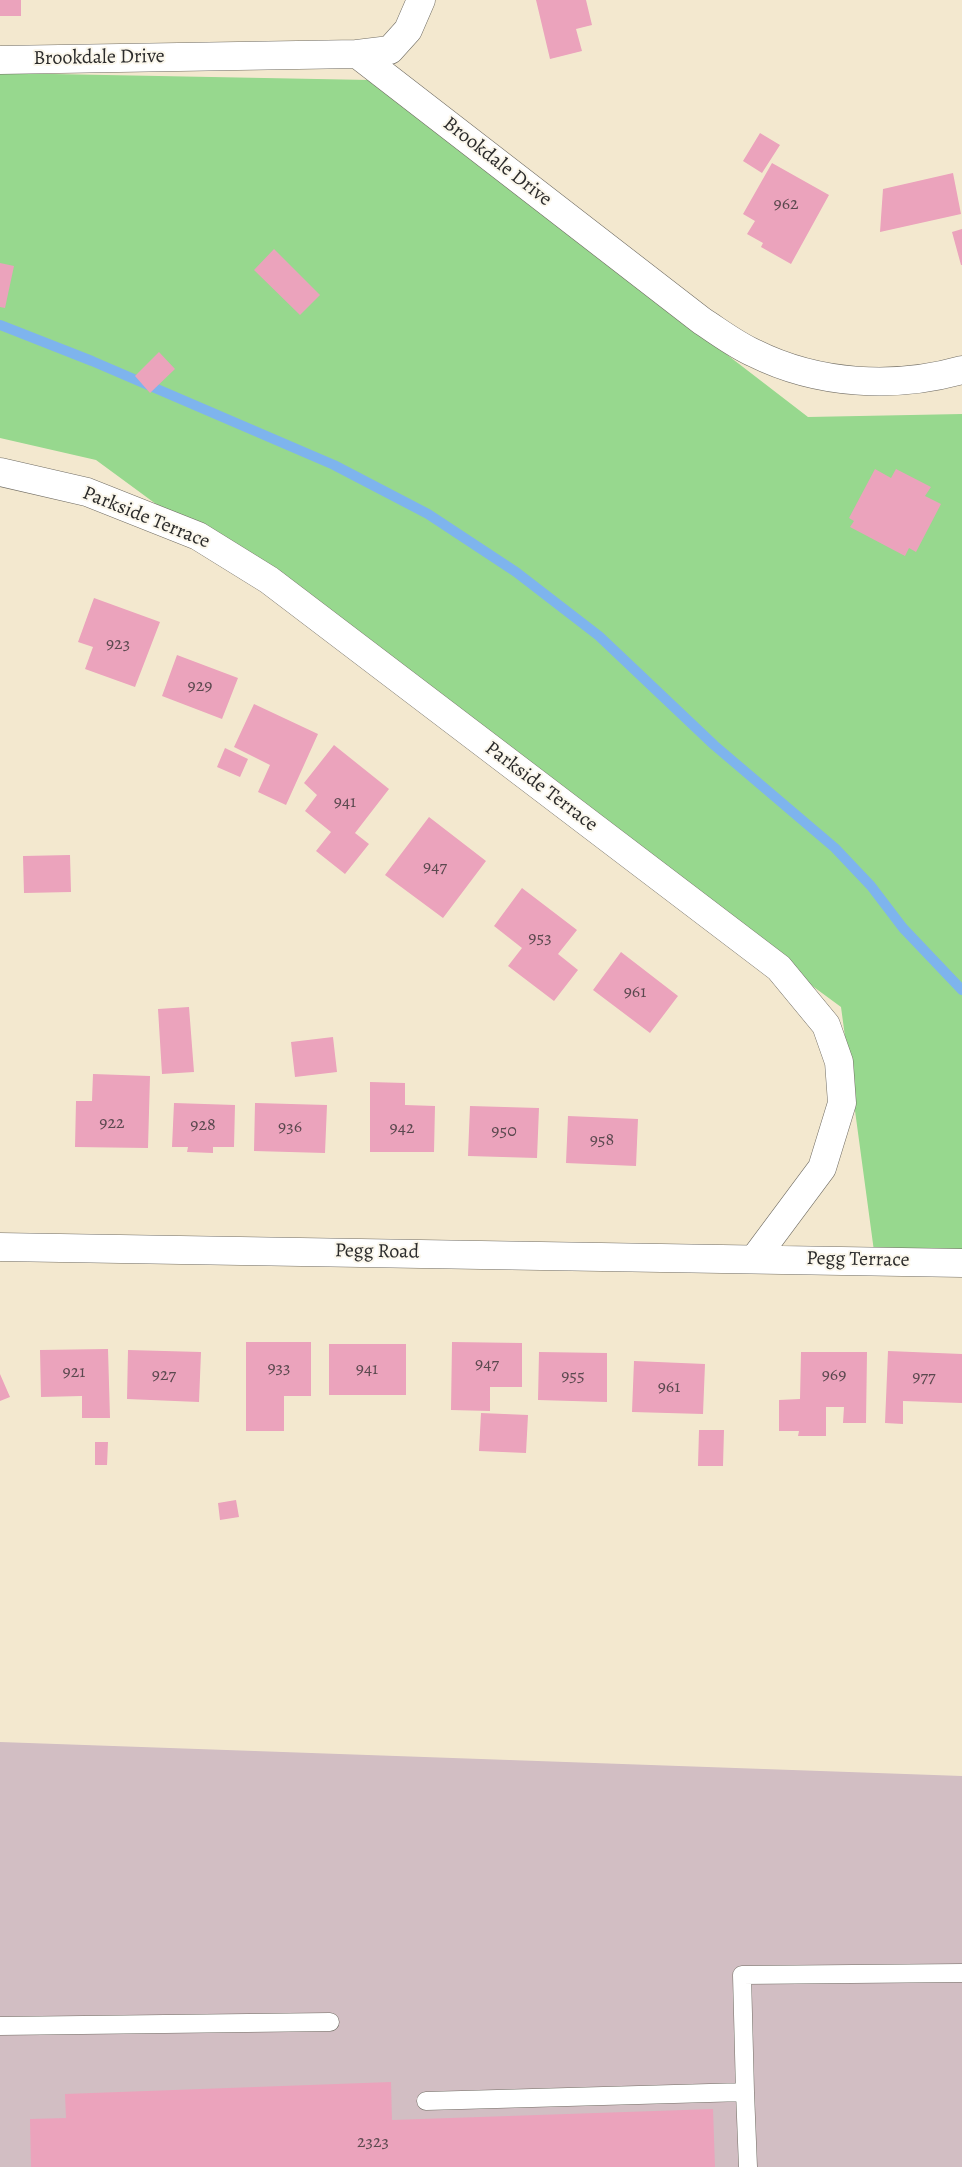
<!DOCTYPE html>
<style>
body{margin:0}
canvas{display:block;background:#f3e8cf}
</style>
<canvas width="962" height="2167"></canvas>
<script>
const g = document.querySelector('canvas').getContext('2d');
g.lineJoin = 'round';
function fillPath(path, color) { g.fillStyle = color; g.fill(path, 'evenodd'); }
function stroke(path, color, width, dash) { g.strokeStyle = color; g.lineWidth = width; g.lineCap = dash ? 'butt' : 'round'; g.setLineDash(dash || []); g.stroke(path); }
function drawText(font, color, halo, rows, align = 'center') {
  g.font = font + ' Alegreya,serif'; g.lineWidth = 4; g.setLineDash([]); g.textBaseline = 'middle'; g.strokeStyle = halo; g.fillStyle = color; for (const [text, x, y, turn = 0] of rows) {
    g.save(); g.translate(x, y); g.rotate((+turn || 0) * Math.PI / 180); g.textAlign = isNaN(turn) ? turn : align; if (halo) g.strokeText(text, 0, 0); g.fillText(text, 0, 0); g.restore();
  }
}
const industrial = new Path2D(`
 M0 1742 962 1776V2167H0Z`);
const green = new Path2D(`
 M0 73 370 80 808 417 962 414V1276L876 1266 841 1007 96 460 0 438Z`);
const stream = new Path2D(`
 M0 325 92 361 334 465 428 514 516 572 599 636 714 745 835 848 871 886 903 928 962 990`);
const building = new Path2D(`
 M0 0H21V16H0Z
 M536 0H586L592 25 576 29 582 51 550 59Z
 M760 133 780 145 762 173 743 161Z
 M772 163 829 195 791 264 761 247 763 243 747 234 755 221 743 214Z
 M953 173 961 214 880 232 883 189Z
 M962 229V265H961L952 232Z
 M274 249 320 295 300 315 254 270Z
 M0 263 14 266 5 308 0 307Z
 M159 352 175 369 150 393 135 376Z
 M875 469 891 478 896 469 931 487 925 496 941 504 916 552 909 548 905 556 850 527 854 521 849 518Z
 M94 598 160 622 135 687 85 669 93 647 78 642Z
 M177 655 238 678 222 719 162 696Z
 M254 704 318 734 286 805 258 792 270 765 234 747Z
 M334 745 389 789 355 833 369 844 345 874 316 851 331 832 305 811 317 795 304 783Z
 M225 748 248 759 240 777 217 767Z
 M429 817 486 861 443 918 385 875Z
 M70 855 71 892 24 893 23 856Z
 M522 888 577 930 558 954 578 970 554 1001 508 966 522 948 494 926Z
 M621 952 678 996 650 1033 593 990Z
 M189 1007 194 1072 162 1074 158 1009Z
 M333 1037 337 1072 295 1077 291 1042Z
 M93 1074 150 1076 148 1148 75 1147 76 1101H92Z
 M370 1082 405 1083V1105L435 1106 434 1152H370Z
 M174 1103 235 1105 234 1147H213V1153L187 1152 188 1147H172Z
 M255 1103 327 1105 325 1153 254 1151Z
 M470 1106 539 1108 537 1158 468 1156Z
 M568 1116 638 1119 636 1166 566 1163Z
 M246 1342H311V1396H284V1431H246Z
 M452 1342 522 1343V1387H490V1411L451 1410Z
 M329 1344H406V1395H329Z
 M108 1349 110 1418H82V1396L41 1397 40 1350Z
 M128 1350 201 1352 199 1402 127 1399Z
 M888 1351 962 1354V1403L903 1401V1424L885 1423Z
 M539 1352 607 1353V1402L538 1400Z
 M801 1352H867L866 1423H843L844 1407H826V1436H798L799 1431H779V1400L800 1399Z
 M634 1361 705 1364 703 1414 632 1412Z
 M0 1374 10 1397 0 1401Z
 M481 1413 528 1415 526 1453 479 1451Z
 M699 1430H724L723 1466H698Z
 M95 1442H108L107 1465H95Z
 M236 1500 239 1517 220 1520 218 1503Z
 M391 2082 392 2120 713 2109 715 2167H31L30 2119 66 2118 65 2094Z`);
const service = new Path2D(`
 M0 2026 330 2022
 M745 2092 748 2167
 M426 2101 745 2092 742 1975 962 1973`);
const minor = new Path2D(`
 M357 54 390 50 408 30 421 0
 M0 60 357 54 702 321C719 332 736 345 754 353 818 385 895 389 962 370
 M0 472 87 492 198 536 269 580 779 968 826 1025 839 1062 842 1103 822 1168 755 1258
 M0 1247 962 1263`);
const numberNames = [
 ["962",786,205],
 ["923",118,645],
 ["929",200,687],
 ["941",345,803],
 ["947",435,868],
 ["953",540,939],
 ["961",635,993],
 ["922",112,1124],
 ["928",203,1126],
 ["936",290,1128],
 ["942",402,1129],
 ["950",504,1132],
 ["958",602,1141],
 ["947",487,1365],
 ["933",279,1369],
 ["941",367,1370],
 ["921",74,1373],
 ["927",164,1376],
 ["969",834,1376],
 ["955",573,1377],
 ["977",924,1378],
 ["961",669,1388],
 ["2323",373,2143]
];
const streetNames = [
 ["Brookdale Drive",99,58,-1],
 ["Brookdale Drive",497,162,38],
 ["Parkside Terrace",146,518,22],
 ["Parkside Terrace",541,787,37],
 ["Pegg Road",377,1252,1],
 ["Pegg Terrace",858,1260,1]
];
fillPath(industrial, '#d2bec3');
fillPath(green, '#97d88e');
stroke(stream, '#7eb4ed', 10);
fillPath(building, '#eba3bc');
stroke(service, '#716d64', 19);
stroke(minor, '#716d64', 29);
stroke(service, '#fff', 18);
stroke(minor, '#fff', 28);
drawText('18px', '#5b494f', null, numberNames);
drawText('20px', '#2b2b2b', '#fbf7ec', streetNames);
</script>
